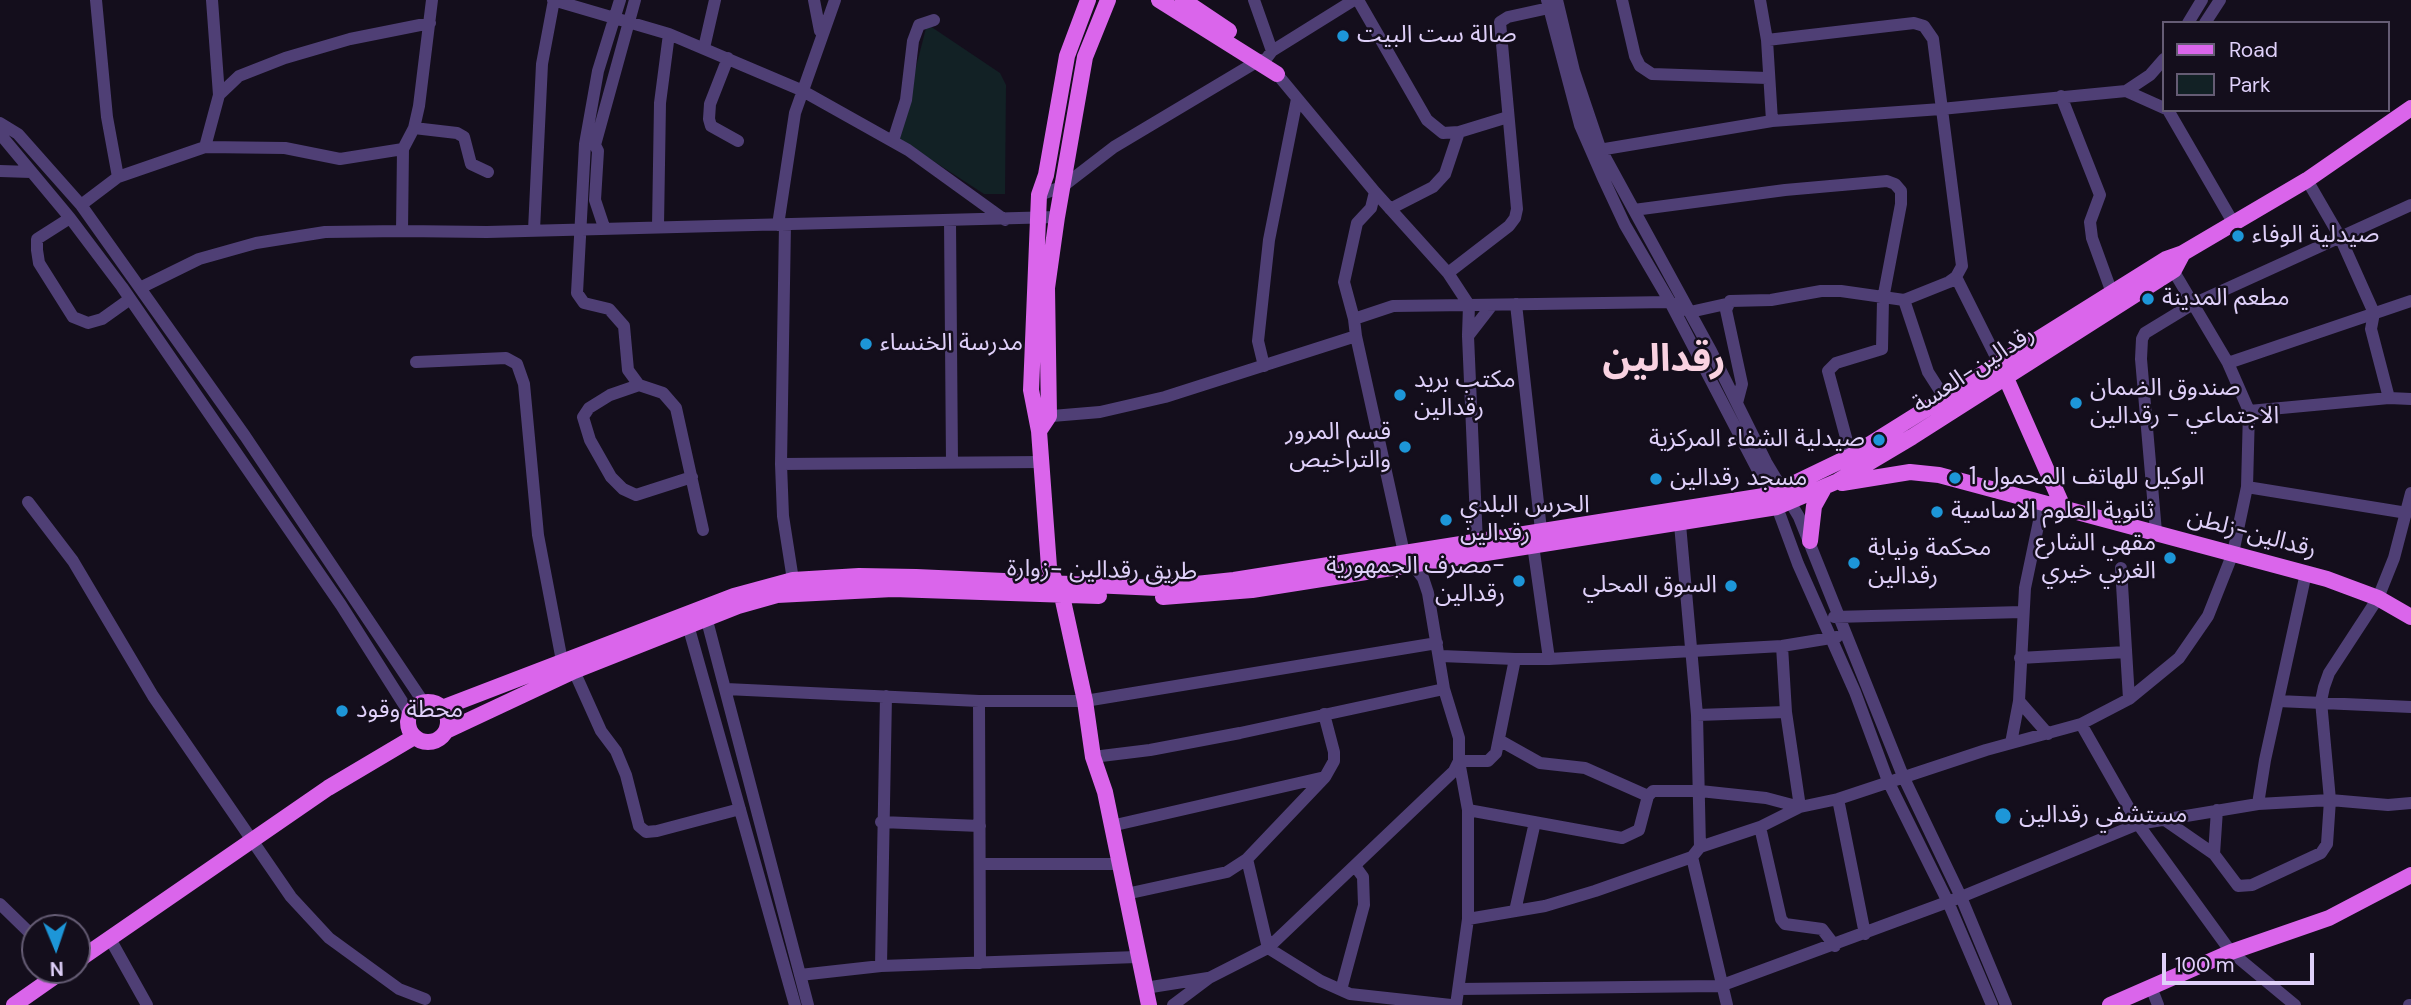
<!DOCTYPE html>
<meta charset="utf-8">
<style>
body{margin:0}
#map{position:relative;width:2411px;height:1005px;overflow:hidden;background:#140e1c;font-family:"DM Sans",sans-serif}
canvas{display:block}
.legend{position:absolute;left:2162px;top:21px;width:228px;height:91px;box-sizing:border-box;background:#140e1c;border:2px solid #655c74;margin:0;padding:9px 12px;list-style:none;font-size:21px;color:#dfd0f9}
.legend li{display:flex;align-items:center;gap:14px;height:35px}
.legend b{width:35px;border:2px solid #655c74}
.north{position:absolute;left:21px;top:914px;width:70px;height:70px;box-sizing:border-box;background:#140e1c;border:2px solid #655c74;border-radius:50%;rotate:178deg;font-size:19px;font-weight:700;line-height:28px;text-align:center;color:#dfd0f9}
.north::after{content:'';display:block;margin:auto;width:24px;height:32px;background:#1d96d8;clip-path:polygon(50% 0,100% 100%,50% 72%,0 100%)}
.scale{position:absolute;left:2162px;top:953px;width:152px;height:32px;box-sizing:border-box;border:4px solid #dfd0f9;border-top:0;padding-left:9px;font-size:21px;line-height:24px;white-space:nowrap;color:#dfd0f9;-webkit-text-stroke:5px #140e1c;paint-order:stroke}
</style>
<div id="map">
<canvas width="2411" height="1005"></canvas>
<ul class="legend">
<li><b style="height:9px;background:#da65eb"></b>Road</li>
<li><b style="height:19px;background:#122125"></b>Park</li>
</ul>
<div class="north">N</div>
<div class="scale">100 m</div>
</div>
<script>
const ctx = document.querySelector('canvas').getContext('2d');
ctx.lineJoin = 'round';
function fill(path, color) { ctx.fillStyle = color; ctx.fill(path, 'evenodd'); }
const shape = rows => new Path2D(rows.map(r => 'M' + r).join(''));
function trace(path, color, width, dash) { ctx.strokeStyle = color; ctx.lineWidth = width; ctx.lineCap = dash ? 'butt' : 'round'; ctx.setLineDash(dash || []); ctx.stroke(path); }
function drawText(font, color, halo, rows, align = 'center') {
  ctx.font = font + ' "DM Sans","Noto Sans Arabic",sans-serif'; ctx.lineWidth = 5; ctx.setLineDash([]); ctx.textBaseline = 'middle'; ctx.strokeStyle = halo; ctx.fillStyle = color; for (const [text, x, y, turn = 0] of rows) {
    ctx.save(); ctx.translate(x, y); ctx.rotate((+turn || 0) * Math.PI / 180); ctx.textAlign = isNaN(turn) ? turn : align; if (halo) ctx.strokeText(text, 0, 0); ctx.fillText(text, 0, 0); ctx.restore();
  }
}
const green = shape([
 [927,24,1000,73,1006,85,1005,194,984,194,898,138]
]);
const minor = shape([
 [96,0,107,117,118,177],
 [212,0,219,95],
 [432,0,419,106,414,128,403,149,402,231,487,232,1057,217],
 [553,0,669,34,801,90,908,150,1005,220],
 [620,0,598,71,585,144,577,293,584,303,609,309,624,326,628,370,639,385,663,393,676,408,703,530],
 [814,0,820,31],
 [1254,0,1272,51],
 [1358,0,1427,120,1443,133,1459,132,1508,117],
 [1547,0,1580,125,1604,180,1625,225,1670,302,1777,507,1798,564,1855,692,1888,781,1948,902,1992,1005],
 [1557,0,1574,71,1600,148,1711,351,1766,462,1799,517,1903,776,1961,897,2006,1005],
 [1622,0,1635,56,1640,66,1652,74,1767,78],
 [1760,0,1767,40,1772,121],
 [2188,23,2202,0],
 [2205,23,2220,0],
 [704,48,715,0],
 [728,58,710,104,709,119,711,126,738,141],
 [1277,74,1375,192,1448,273,1469,305,1670,302,1690,312,1726,304],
 [2126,91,2164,108],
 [2061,96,2100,195,2090,222,2092,238,2112,293],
 [2168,110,2234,224],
 [0,123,18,134,81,205,245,436,424,703],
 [414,128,457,133,464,137,471,164,488,172],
 [0,134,70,218,122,287,341,605,410,714],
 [893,141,906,100,913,41,919,25,934,20],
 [205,147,219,95,239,76,285,58,350,39,430,23],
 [1593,151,1772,121,1941,109,2126,91,2150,75,2164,59],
 [0,171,31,172],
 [2307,180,2340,237,2374,313,2371,329,2389,398],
 [1039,195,1062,187,1114,147,1258,61,1266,59,1272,51,1354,0],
 [81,205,118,177,205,147,285,148,340,159,403,149],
 [1390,209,1433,187,1445,174,1459,132],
 [1634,210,1785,190,1887,181,1895,184,1901,191,1901,204,1883,299,1882,349,1836,363,1828,371,1851,456],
 [70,218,37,239,37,250,39,263,73,317,88,323,102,319,130,299],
 [950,221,952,463],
 [785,224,781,464,1042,462],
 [778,225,795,113,835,0],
 [658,226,660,103,669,34],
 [604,227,595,200,598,151,595,145,635,0],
 [534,230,542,64,554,0],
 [1448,273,1509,226,1515,218,1517,209,1500,22,1508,17,1549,8],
 [1956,277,1999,363],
 [140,288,199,259,256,243,325,232,402,231],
 [1904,300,1928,372,1944,397],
 [1516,304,1541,530],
 [1354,319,1344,282,1357,223,1371,208,1375,192],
 [1356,336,1354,319,1393,306,1469,305,1468,335],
 [416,362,506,358,517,364,524,384,538,535,562,661],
 [2228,363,2411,301],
 [1264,366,1258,341,1269,240,1297,99],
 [639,385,610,395,589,408,583,417,590,440,611,477,623,489,636,495,692,477],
 [1737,403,1742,384,1726,310,1730,301,1771,300,1821,291,1841,291,1904,300,1949,282,1956,277,1962,266,1933,39,1924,26,1914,23,1767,40],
 [2249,411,2389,398,2411,399],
 [1040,417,1100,412,1165,397,1356,336,1404,553,1423,578,1428,593,1444,689,1459,738,1459,761,1454,771,1268,948,1209,978,1173,1005],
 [781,464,783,516,793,580],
 [2247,487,2407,513],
 [28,502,73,561,153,696,291,897,329,938,399,989,425,999],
 [1679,513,1697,715,1700,847],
 [2156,532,2141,359,2142,339,2145,333,2191,305,2411,205],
 [1477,543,1468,336,1492,305],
 [1533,545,1549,659,1782,646,1837,637],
 [2121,568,2129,699],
 [705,613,808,1005],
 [1834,617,2022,612],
 [686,618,795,1005],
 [1441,656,1515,659],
 [2020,658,2126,652],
 [574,671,601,731,616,751,626,775,639,826,646,832,657,831,740,809],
 [726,689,979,701,1085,701,1437,643],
 [979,701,980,963],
 [2019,701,2048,734],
 [2278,701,2411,707],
 [1697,715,1786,712],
 [2081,724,2138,824,2231,952,2295,1005],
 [1499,740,1540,763,1585,768,1648,796],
 [2011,743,2019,701,2025,588,2043,502],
 [1093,757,1150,750,1240,733,1444,689],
 [1838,799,1865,934],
 [2258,804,2265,760,2306,573],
 [1468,810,1622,838,1639,830,1648,796,1653,791,1700,791,1766,798,1800,807,1786,712,1782,646],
 [2162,818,2214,854,2238,886,2252,885,2321,853,2327,844,2330,800,2321,701,2324,687,2329,673,2378,598,2394,558,2411,493],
 [881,822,980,826],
 [1111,826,1325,777],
 [1760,827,1781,919,1785,924,1822,929,1835,946],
 [2214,854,2217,810],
 [1692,857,1727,1005],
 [1247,859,1268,948,1321,981,1350,994,1451,1005],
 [980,864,1119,864],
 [1126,894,1227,872,1247,859,1325,777,1334,761,1334,752,1324,714],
 [0,904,35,938],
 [1515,911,1535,822],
 [1468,919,1545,906,1595,891,1692,857,1700,847,1760,827,1800,807,1838,799,1986,750,2081,724,2129,699,2179,658,2208,616,2233,553,2247,487,2249,411,2228,363,2170,265],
 [109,937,147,1005],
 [881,966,886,696],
 [800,975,881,966,1137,957],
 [2151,987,2158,1005],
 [1145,988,1208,978],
 [1459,989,1720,986,1961,897,2138,824,2258,804,2330,800,2388,805,2411,803],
 [1341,990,1364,905,1363,877,1355,866],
 [1456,1005,1468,919,1468,810,1459,761,1488,761,1496,753,1515,659,1549,659],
 [2409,1005,2411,1005]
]);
const major = shape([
 [1088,0,1067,56,1046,175,1039,195,1031,390,1039,431,1049,567,1062,596,1085,701,1093,757,1105,792,1149,1005],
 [1159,0,1277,74],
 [1183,0,1229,31],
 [2002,369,2063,507],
 [1039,431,1049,416,1047,288,1057,217,1085,57,1108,0],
 [1842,483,1910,472,1939,475,2327,579,2378,598,2411,617],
 [1810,541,1814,506,1824,488],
 [1163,597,1252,590,1777,507,1838,481,1912,437,2174,270,2183,253],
 '408 722a20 20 0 1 1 40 0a20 20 0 1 1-40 0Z',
 [442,708,734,596,793,580,859,576,916,577,1158,588,1234,580,1770,495,1851,456,2166,259,2183,253,2307,180,2411,108],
 [446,731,574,671,738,606,777,595,893,589,1099,596],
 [77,961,328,788,414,737],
 [14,1005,64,970],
 [2110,1005,2231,952,2329,918,2411,875]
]);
const markers = [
 [1343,36,7,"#1d96d8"],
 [2238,236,7,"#1d96d8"],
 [2148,299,7,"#1d96d8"],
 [866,344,7,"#1d96d8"],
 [1400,395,7,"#1d96d8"],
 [2076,403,7,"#1d96d8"],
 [1879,440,7,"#1d96d8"],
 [1405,447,7,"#1d96d8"],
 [1955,478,7,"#1d96d8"],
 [1656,479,7,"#1d96d8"],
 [1937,512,7,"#1d96d8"],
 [1446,520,7,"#1d96d8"],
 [2170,558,7,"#1d96d8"],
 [1854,563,7,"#1d96d8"],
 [1519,581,7,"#1d96d8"],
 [1731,586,7,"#1d96d8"],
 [342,711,7,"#1d96d8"],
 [2003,816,9,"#1d96d8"]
];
const poiNames = [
 ["صالة ست البيت",1357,36],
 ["صيدلية الوفاء",2252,236],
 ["مطعم المدينة",2162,299],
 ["مدرسة الخنساء",880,344],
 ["مكتب بريد",1414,381],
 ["رقدالين",1414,409],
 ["صندوق الضمان",2090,389],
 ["الاجتماعي - رقدالين",2090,417],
 ["قسم المرور",1391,433,"right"],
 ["والتراخيص",1391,461,"right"],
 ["صيدلية الشفاء المركزية",1865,440,"right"],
 ["الوكيل للهاتف المحمول 1",1969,478],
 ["مسجد رقدالين",1670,479],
 ["الحرس البلدي",1460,506],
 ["رقدالين",1460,534],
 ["ثانوية العلوم الاساسية",1951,512],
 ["مقهي الشارع",2156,544,"right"],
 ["الغربي خيري",2156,572,"right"],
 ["محكمة ونيابة",1868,549],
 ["رقدالين",1868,577],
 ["مصرف الجمهورية-",1505,567,"right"],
 ["رقدالين",1505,595,"right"],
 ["السوق المحلي",1717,586,"right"],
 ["محطة وقود",356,711],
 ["مستشفي رقدالين",2019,816]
];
const streetNames = [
 ["رقدالين-العسة",1974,370,-33],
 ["رقدالين-زلطن",2252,534,15],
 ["طريق رقدالين -زوارة",1102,571,1]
];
const townNames = [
 ["رقدالين",1664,361]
];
fill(green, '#122125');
trace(minor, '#4f3f75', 12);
trace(major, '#da65eb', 16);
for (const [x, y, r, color] of markers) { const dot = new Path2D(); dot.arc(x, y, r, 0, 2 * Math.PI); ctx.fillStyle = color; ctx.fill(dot); trace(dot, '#140e1c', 2.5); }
drawText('24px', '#dfd0f9', '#140e1c', poiNames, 'left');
drawText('24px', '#dfd0f9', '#140e1c', streetNames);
drawText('bold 38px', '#f9d2e1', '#140e1c', townNames);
</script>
